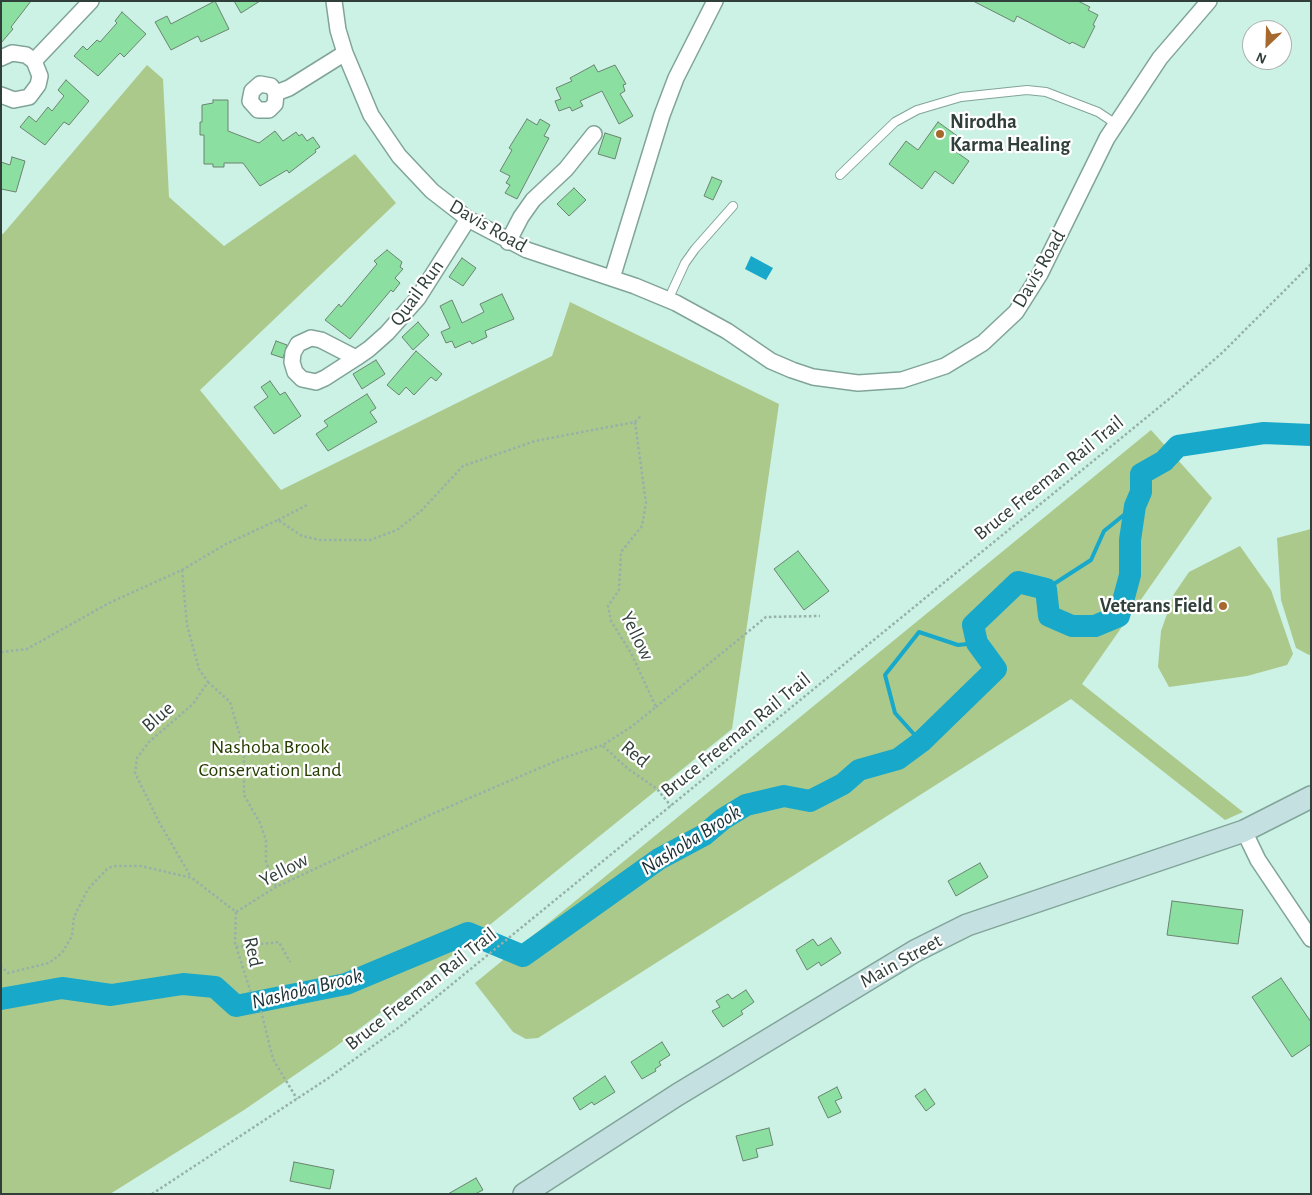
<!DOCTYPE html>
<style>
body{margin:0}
#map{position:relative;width:1312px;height:1195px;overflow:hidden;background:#ccf1e5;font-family:"Alegreya Sans",sans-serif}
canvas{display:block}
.frame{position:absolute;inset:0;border:2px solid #313f3b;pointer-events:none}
.north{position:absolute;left:1242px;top:20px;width:50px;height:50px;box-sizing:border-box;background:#fff;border:1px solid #adb2b1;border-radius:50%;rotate:204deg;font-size:14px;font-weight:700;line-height:20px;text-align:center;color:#313f3b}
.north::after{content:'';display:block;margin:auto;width:18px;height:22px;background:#a6682d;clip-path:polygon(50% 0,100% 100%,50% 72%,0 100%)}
</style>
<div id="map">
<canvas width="1312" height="1195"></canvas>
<div class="frame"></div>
<div class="north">N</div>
</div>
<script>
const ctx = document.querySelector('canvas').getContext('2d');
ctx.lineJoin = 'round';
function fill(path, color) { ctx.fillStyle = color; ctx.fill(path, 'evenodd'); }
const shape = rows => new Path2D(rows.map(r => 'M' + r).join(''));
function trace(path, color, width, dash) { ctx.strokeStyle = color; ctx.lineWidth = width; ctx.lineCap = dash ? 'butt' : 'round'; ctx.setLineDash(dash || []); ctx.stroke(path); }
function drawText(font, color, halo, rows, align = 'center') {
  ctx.font = font + ' "Alegreya Sans",sans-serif'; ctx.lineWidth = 4.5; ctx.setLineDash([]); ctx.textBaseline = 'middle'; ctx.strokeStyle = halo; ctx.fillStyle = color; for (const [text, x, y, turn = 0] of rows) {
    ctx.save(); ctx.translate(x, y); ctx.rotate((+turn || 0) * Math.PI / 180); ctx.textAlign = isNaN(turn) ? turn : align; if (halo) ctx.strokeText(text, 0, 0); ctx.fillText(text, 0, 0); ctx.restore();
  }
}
const green = shape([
 [147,65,163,79,169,197,224,246,355,154,396,203,200,390,281,490,552,356,570,302,779,404,732,729,392,1004,334,1048,244,1110,110,1194,1,1194,1,233,3,234],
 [1151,430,1212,498,1082,684,1243,812,1225,820,1071,699,538,1038,526,1039,513,1032,475,983],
 [1311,529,1311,654,1309,655,1296,648,1281,600,1277,538],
 [1240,546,1271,590,1293,654,1287,665,1247,676,1169,687,1158,667,1161,631,1174,594,1189,572]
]);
const water = shape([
 [751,256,773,268,766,280,745,269]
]);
const stream = shape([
 [1046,589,1091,560,1104,531,1135,506],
 [921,742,895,713,885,675,919,632,958,645,977,643]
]);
const river = shape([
 [1,999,62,988,111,995,183,984,215,987,236,1006,346,984,468,933,523,956,659,859,704,835,723,819,746,805,784,796,810,801,843,784,859,770,898,759,921,742,996,669,977,643,973,625,1018,582,1046,589,1049,616,1072,626,1095,626,1119,616,1130,575,1130,540,1135,506,1141,492,1141,474,1164,461,1178,446,1264,433,1311,435]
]);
const building = shape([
 [1,1,31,1,11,27,13,29,1,43,1,1],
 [215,1,229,29,201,42,198,36,171,50,155,22,167,16,171,24,215,1],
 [234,1,260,1,241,13,234,1],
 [973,1,1078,1,1090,7,1088,10,1098,15,1093,25,1095,26,1084,48,1072,42,1070,44,1017,16,1014,22,973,1],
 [122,12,146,34,124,57,120,53,98,76,74,56,83,46,87,50,97,40,100,42,117,23,115,21,122,12],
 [594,65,598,72,615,65,626,84,623,85,625,91,620,94,633,116,619,124,602,91,580,101,583,106,572,111,570,107,559,111,555,101,561,99,556,88,572,81,570,78,594,65],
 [66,80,89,101,69,125,64,122,45,145,20,127,29,116,36,122,48,107,52,111,64,96,58,90,66,80],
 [213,100,228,100,228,131,259,143,275,131,283,141,296,132,299,136,302,134,307,141,313,137,320,147,315,150,316,152,289,173,287,170,260,186,243,163,224,163,224,167,213,167,213,164,204,164,204,135,200,135,200,122,202,122,202,105,213,103,213,100],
 [527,119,537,125,540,119,550,125,544,136,549,138,517,199,505,193,510,185,506,183,510,176,500,171,512,150,509,148,527,119],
 [938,122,960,138,952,149,969,161,953,184,935,171,922,189,889,164,906,141,918,150,938,122],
 [605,133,621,138,615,159,598,154,605,133],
 [12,157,25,161,16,192,1,189,1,162,10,165,12,157],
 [712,177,722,181,713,200,704,196,712,177],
 [574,188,586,200,569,216,557,204,574,188],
 [387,250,402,262,400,267,403,269,395,278,400,283,393,292,391,290,350,339,325,320,339,304,341,307,377,264,374,261,387,250],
 [462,258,476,268,463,286,449,277,462,258],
 [502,294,514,319,485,331,487,337,472,344,470,341,455,348,452,341,446,343,441,332,450,328,440,306,452,300,462,323,484,312,480,304,502,294],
 [418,322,429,335,413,350,402,337,418,322],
 [276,341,287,345,283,358,271,354,276,341],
 [416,351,442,374,436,381,431,377,414,395,406,387,399,395,387,385,416,351],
 [376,360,385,374,362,389,353,374,376,360],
 [270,381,280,395,285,392,301,416,274,434,254,407,268,397,261,387,270,381],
 [367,394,376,408,370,412,377,422,328,451,316,434,328,426,324,421,367,394],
 [798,551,829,591,804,610,774,569,798,551],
 [980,863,988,877,956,896,948,881,980,863],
 [1172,901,1243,910,1238,944,1167,935,1172,901],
 [831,938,841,953,821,966,819,962,807,970,796,950,813,939,818,946,831,938],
 [1281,978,1311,1022,1311,1044,1292,1057,1252,997,1281,978],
 [746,990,754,1002,741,1011,743,1014,723,1027,712,1011,720,1007,716,1001,728,994,732,999,746,990],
 [662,1042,670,1055,659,1062,661,1065,655,1069,656,1071,642,1079,631,1062,662,1042],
 [605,1076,615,1092,594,1105,592,1102,580,1110,573,1098,605,1076],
 [837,1087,842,1098,835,1101,841,1112,828,1118,818,1097,837,1087],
 [925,1089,935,1104,926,1111,915,1096,925,1089],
 [769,1128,773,1145,756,1149,758,1157,743,1161,736,1136,769,1128],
 [294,1162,334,1170,330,1189,290,1181,294,1162],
 [476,1178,483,1190,475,1194,448,1194,476,1178]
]);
const path = shape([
 [635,422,641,416],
 [278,520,309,504],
 [182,570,187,625,199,669,208,682,193,704,149,742,137,758,135,773,159,822,191,877],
 [1,652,27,649,109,603,182,570,226,544,278,520,302,536,320,540,370,540,397,530,421,511,463,466,535,441,635,422,646,503,642,526,621,552,619,590,608,606,611,621,631,653,656,707,631,727,603,745,563,758,432,814,276,887,236,912,192,878,141,866,115,866,108,868,88,889,74,917,72,936,62,953,49,963,8,973,1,966],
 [208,682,230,702,244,749,244,795,260,823,266,840,266,862,276,887],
 [656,707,766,617,820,616],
 [603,746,627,768,657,789,671,806],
 [236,912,235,943,252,996],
 [236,947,279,942,290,962],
 [261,1011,273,1059,297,1099],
 [152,1194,327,1079,402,1025,1174,395,1223,352,1311,264]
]);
const service = shape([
 [840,175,895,122,917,110,961,97,1027,90,1046,92,1098,112,1116,124],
 [668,300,685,263,695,249,733,206]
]);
const minor = shape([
 [334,1,338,30,345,53,371,115,399,156,432,191,468,219,527,250,635,286,676,303,727,331,771,361,792,370,813,377,858,383,902,380,945,366,983,343,1016,312,1040,274,1107,138,1160,58,1209,1],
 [1,58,12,53,26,55,34,61,40,76,38,85,29,97,14,100,1,95],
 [34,61,91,1],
 [276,93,271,86,260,84,252,91,250,101,258,110,269,110,275,104,276,93,289,88,345,53],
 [508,242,521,217,533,200,566,169,594,134],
 [612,278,662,115,676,78,715,1],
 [356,358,321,340,311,338,298,344,293,353,292,362,295,372,302,379,316,382,325,378,356,358,369,349,387,333,418,298,468,219],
 [1244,831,1258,860,1311,939]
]);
const secondary = shape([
 [524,1194,677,1095,915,951,967,925,1244,831,1311,797]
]);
const markers = [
 [940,134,5,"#a6682d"],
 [1223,606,5,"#a6682d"]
];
const poiNames = [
 ["Nirodha",950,122],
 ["Karma Healing",950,145],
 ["Veterans Field",1213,606,"right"]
];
const streetNames = [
 ["Davis Road",488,226,30],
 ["Davis Road",1039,269,-60],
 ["Quail Run",417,293,-54],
 ["Bruce Freeman Rail Trail",1049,478,-39],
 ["Yellow",637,636,64],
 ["Blue",158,717,-41],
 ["Bruce Freeman Rail Trail",736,735,-39],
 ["Red",635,754,40],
 ["Yellow",284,870,-27],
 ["Red",253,952,78],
 ["Main Street",901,961,-29],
 ["Bruce Freeman Rail Trail",421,989,-38]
];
const parkNames = [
 ["Nashoba Brook",270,747],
 ["Conservation Land",270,770]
];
const waterNames = [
 ["Nashoba Brook",691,840,-32],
 ["Nashoba Brook",307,989,-14]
];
fill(green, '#acc98c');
fill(water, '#18a8ca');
trace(stream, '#18a8ca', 4);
trace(river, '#18a8ca', 22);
fill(building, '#8bdfa1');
trace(building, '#6b8471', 1);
trace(service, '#81a499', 10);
trace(minor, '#81a499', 18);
trace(secondary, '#81a499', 24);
trace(path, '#95b1a8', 2.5, [2.5, 2.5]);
trace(service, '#fff', 8);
trace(minor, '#fff', 15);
trace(secondary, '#c4e0e1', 21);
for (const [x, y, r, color] of markers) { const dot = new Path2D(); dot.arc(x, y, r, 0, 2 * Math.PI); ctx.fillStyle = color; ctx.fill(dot); trace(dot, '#fff', 2); }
drawText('bold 20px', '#313f3b', '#fff', poiNames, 'left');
drawText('20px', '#313f3b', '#fff', streetNames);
drawText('20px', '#263d00', '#fff', parkNames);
drawText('italic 21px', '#192f35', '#fff', waterNames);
</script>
